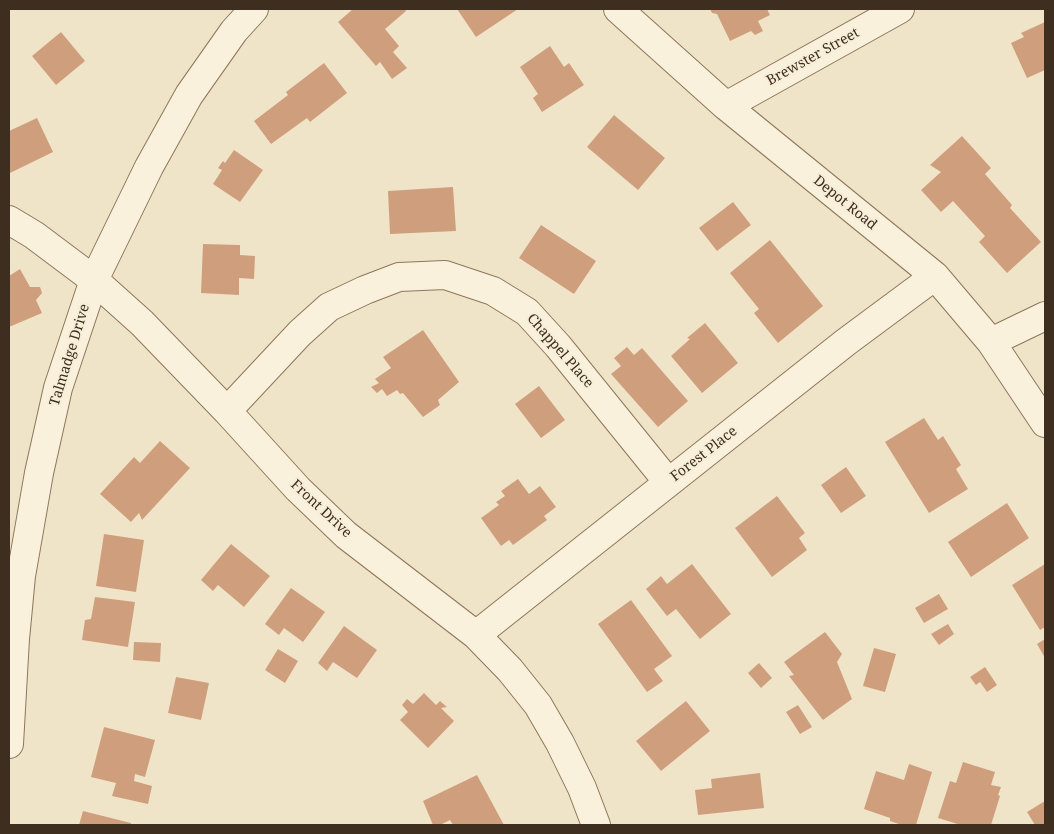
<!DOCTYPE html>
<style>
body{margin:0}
#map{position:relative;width:1054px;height:834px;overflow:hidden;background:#f0e4c8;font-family:"Noto Serif",serif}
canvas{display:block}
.frame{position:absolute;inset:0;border:10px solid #3d2e20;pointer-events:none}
</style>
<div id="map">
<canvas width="1054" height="834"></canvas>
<div class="frame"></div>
</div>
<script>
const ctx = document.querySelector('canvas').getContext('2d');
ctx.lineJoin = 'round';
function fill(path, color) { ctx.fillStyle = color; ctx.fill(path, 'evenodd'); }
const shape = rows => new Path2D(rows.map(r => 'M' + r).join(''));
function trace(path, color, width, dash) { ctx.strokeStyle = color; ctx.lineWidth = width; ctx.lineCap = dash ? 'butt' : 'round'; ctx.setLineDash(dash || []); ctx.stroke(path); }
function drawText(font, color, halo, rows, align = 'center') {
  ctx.font = font + ' "Noto Serif",serif'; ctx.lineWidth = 4.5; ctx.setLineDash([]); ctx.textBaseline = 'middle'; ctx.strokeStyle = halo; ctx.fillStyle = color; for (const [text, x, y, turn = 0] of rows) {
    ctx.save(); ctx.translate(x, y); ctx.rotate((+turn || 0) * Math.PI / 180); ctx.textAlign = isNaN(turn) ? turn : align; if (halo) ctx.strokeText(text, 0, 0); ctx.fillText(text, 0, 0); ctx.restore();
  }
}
const building = shape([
 [353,9,405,9,406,11,385,29,399,46,393,52,407,68,392,79,380,62,376,66,338,22],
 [457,9,518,9,476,37],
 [710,9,767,9,770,15,758,21,763,31,755,35,751,31,730,41,717,14,712,13],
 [1045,22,1045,70,1027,78,1011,43,1024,37,1021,33],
 [61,32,85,61,56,85,32,56],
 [550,46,564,67,569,63,584,85,542,112,533,98,538,94,520,67],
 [324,63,347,93,310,122,307,118,271,144,254,121,288,95,286,92],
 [614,115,665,158,638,190,587,147],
 [37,118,53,152,10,173,9,170,9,131],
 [962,136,991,168,985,174,1012,205,1010,208,1041,242,1007,273,979,242,985,236,953,201,941,212,921,190,941,172,930,165],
 [234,150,263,170,240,202,213,184,222,170,218,168,223,161,225,163],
 [453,187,456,231,390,234,388,191],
 [733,202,751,225,717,251,699,228],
 [541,225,596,261,574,294,519,258],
 [770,240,823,306,778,343,754,313,759,309,730,273],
 [203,244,240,245,240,255,255,256,254,279,239,278,239,295,201,293],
 [20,269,30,287,40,287,42,293,36,300,42,313,9,327,9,276],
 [705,323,738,363,702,393,671,356,690,339,687,338],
 [423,330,459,382,438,400,440,405,423,417,403,393,400,394,397,390,387,396,382,389,377,393,371,387,379,383,375,379,391,368,383,357],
 [627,347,634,355,642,348,688,401,658,427,611,374,621,366,614,358],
 [539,386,565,420,541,438,515,404],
 [924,418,938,440,943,436,961,465,956,469,968,489,929,513,885,442],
 [160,441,190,468,142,520,139,513,131,522,100,494,134,457,140,463],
 [846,467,866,496,841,513,821,485],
 [518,479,529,494,540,486,556,507,544,516,547,520,513,545,509,540,501,546,481,518,499,505,496,502,505,496,501,491],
 [777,496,805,533,799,538,807,550,772,577,735,528],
 [1007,503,1029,538,971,577,948,542],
 [104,534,144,540,136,592,96,586],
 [231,544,270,576,244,607,218,585,213,591,201,580],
 [692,564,731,614,700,639,676,609,667,616,646,589,661,576,667,584],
 [1045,564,1045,627,1040,630,1012,585],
 [291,588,325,612,303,642,284,628,279,635,265,624],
 [939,594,948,609,924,623,915,608],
 [95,597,135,602,128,647,82,640,85,620,91,619],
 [631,600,672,656,654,669,663,681,647,692,598,624],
 [948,624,954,634,939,645,931,634],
 [344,626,377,650,357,678,333,662,327,671,318,663],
 [825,632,842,654,837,662,852,699,823,720,789,676,794,675,784,662],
 [1045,639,1045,658,1037,644],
 [134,642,161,643,160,662,133,660],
 [874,648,896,654,885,692,863,686],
 [278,649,298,661,285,683,265,670],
 [759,663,772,678,761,688,748,673],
 [985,667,997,685,987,692,980,682,976,685,970,677],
 [176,677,209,683,201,720,168,713],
 [424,693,436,705,440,701,447,707,441,708,454,721,428,748,400,720,408,712,402,705,407,699,413,704],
 [686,701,710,731,661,771,636,741],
 [798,705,812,727,800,734,786,712],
 [104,727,155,740,145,777,135,774,134,781,152,786,148,804,112,796,116,783,91,777],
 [963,762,995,772,991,785,1001,787,998,795,1000,796,991,825,961,825,938,818,950,781,956,783],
 [909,764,932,772,916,825,902,825,890,821,890,818,864,809,876,771,904,780],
 [760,773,764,808,698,815,695,790,712,788,711,779],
 [477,775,504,825,453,825,450,820,440,825,433,825,423,801],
 [1045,801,1045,825,1035,825,1027,812],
 [83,811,131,823,131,825,79,825]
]);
const minor = shape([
 [618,9,726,106,935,276,991,342,1045,423],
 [726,106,900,9],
 [9,220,34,235,94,280,142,323,227,411,298,489,346,535,476,635,510,670,538,705,560,743,582,788,596,825],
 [991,342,1045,316],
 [227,411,300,333,329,307,365,290,399,277,445,275,493,291,527,312,558,346,668,482],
 [476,635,846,342,935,276],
 [9,744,15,639,21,576,39,473,58,388,94,280,149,167,189,95,234,31,254,9]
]);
const streetNames = [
 ["Brewster Street",813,57,-29],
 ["Depot Road",845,203,39],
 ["Chappel Place",560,351,49],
 ["Talmadge Drive",70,355,-73],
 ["Forest Place",704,454,-38],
 ["Front Drive",321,509,43]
];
fill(building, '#cf9f7d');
trace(minor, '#8d765c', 30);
trace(minor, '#faf1dc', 28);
drawText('14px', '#3d2e20', '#f7eed8', streetNames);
</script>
